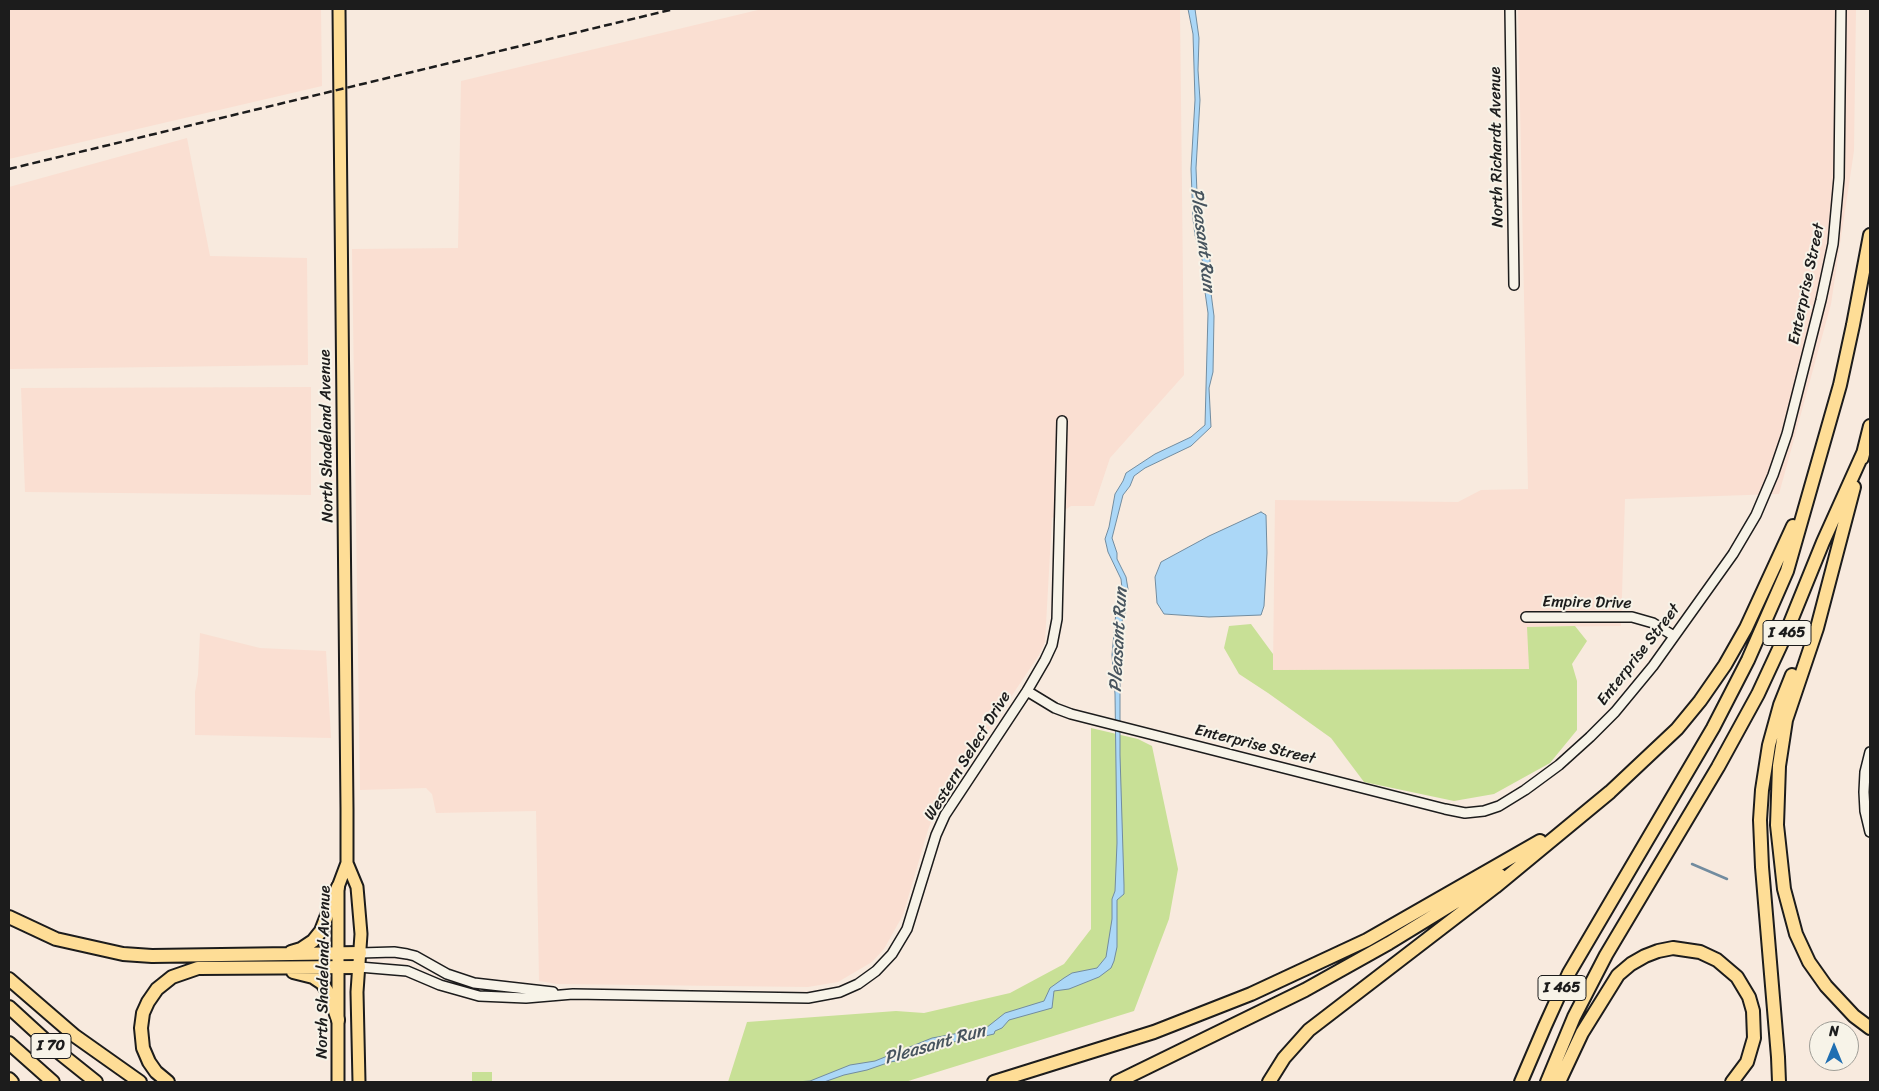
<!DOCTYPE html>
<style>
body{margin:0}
#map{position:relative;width:1879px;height:1091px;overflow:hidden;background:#f8eade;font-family:Sriracha,sans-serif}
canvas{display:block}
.frame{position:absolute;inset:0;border:10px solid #1c1c1c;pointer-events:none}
.north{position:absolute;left:1809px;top:1021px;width:50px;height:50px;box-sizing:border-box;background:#f7f3e8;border:1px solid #9f9d96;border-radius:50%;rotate:0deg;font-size:14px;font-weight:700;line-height:20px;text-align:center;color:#1c1c1c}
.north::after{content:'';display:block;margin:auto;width:18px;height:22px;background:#1f6fb2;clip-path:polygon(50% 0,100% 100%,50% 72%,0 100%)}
</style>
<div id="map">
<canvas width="1879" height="1091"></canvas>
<div class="frame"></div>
<div class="north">N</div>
</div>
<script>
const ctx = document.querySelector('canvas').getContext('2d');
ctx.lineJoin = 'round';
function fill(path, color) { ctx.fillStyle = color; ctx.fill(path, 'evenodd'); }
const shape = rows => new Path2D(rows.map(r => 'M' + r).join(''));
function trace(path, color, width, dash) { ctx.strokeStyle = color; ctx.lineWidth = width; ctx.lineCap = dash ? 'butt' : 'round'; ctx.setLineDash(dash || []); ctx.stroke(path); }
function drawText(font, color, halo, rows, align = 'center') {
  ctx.font = font + ' Sriracha,sans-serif'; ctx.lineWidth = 4; ctx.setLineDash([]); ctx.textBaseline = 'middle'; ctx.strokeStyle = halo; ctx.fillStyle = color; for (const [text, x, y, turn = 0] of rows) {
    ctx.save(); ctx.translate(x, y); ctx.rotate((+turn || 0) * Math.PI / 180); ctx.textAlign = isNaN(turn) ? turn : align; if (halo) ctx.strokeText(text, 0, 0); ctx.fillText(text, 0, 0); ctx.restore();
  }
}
const built = shape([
 [9,9,321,9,322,86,9,159],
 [762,9,1180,9,1184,375,1110,458,1094,506,1071,506,1052,518,1045,642,1039,655,936,809,928,830,903,915,884,949,872,962,838,982,808,987,557,984,539,981,536,811,436,813,432,794,426,788,360,790,352,249,458,248,461,81],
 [1518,9,1856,9,1854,151,1831,304,1779,494,1625,499,1621,626,1528,627,1529,669,1273,670,1275,500,1458,502,1481,490,1528,489],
 [187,138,210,256,307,258,308,365,9,369,9,187],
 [311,387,311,495,25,492,21,388],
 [200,633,260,648,326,651,331,738,195,735,195,692,198,675]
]);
const green = shape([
 [1251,624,1273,654,1273,670,1529,669,1527,627,1575,626,1587,641,1572,664,1577,681,1577,730,1550,763,1494,794,1454,801,1364,782,1331,738,1268,693,1239,674,1224,648,1229,626],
 [1091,728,1138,739,1152,746,1178,869,1169,919,1134,1011,905,1082,728,1082,747,1022,896,1011,924,1013,1010,993,1064,964,1091,929],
 [472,1072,492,1072,492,1081,472,1081]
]);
const water = shape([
 [1188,9,1195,9,1199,38,1198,70,1200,100,1196,168,1197,193,1200,235,1210,260,1211,293,1214,316,1213,372,1209,388,1211,427,1191,446,1145,468,1134,476,1130,486,1123,495,1112,538,1117,553,1117,559,1126,577,1128,589,1125,600,1126,610,1122,621,1119,661,1120,670,1120,755,1124,885,1124,894,1117,900,1117,947,1114,961,1111,968,1099,977,1069,989,1054,991,1052,1008,1009,1020,1002,1028,995,1031,994,1034,968,1040,952,1042,938,1046,927,1053,909,1057,903,1060,890,1062,867,1070,844,1075,824,1082,796,1082,810,1081,850,1065,875,1061,932,1038,965,1032,975,1032,986,1028,1005,1013,1044,1001,1050,988,1064,978,1072,973,1097,968,1106,957,1112,919,1112,899,1115,891,1117,843,1115,694,1112,655,1117,601,1122,588,1121,579,1108,552,1105,539,1109,527,1115,494,1123,481,1126,473,1155,454,1191,437,1205,425,1208,313,1205,292,1202,259,1195,235,1193,219,1191,169,1195,100,1193,34,1188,9],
 [1261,512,1266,515,1267,553,1264,606,1261,615,1209,617,1164,614,1157,603,1155,577,1161,562,1209,536,1261,512]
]);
const stream = shape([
 [1692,864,1727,879]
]);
const minor = shape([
 [1510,9,1514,285],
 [1526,617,1632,617,1653,623,1674,636],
 [1027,691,1055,708,1071,714,1445,809,1465,813,1484,811,1499,806,1525,790,1559,765,1590,737,1615,712,1653,666,1733,554,1756,515,1773,475,1787,434,1821,300,1833,244,1839,178,1841,9],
 [1870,752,1865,772,1864,792,1865,811,1870,832],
 [360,953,394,952,407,954,415,956,447,974,474,983,553,992],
 [359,967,407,971,440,985,479,996,526,998,573,994,808,998,840,992,858,984,876,971,892,954,907,929,936,835,945,815,1027,691,1045,660,1052,645,1057,619,1062,421]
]);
const major = shape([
 [347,863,357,887,361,934,357,992,359,1082],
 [338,1082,338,887,347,863,347,809,339,9]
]);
const highway = shape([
 [1862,458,1870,426],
 [1854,487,1817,628,1786,720,1779,766,1777,825,1784,889,1796,934,1809,962,1826,986,1854,1016,1870,1028],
 [9,917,56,939,123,954,152,956,360,953],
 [291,952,301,949,313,941,321,931,338,887],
 [293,972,313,977,322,983,329,994,338,1020],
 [9,979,75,1036,140,1082],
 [9,1007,56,1050,96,1082],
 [9,1043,53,1082],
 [9,1079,12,1082],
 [168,1082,156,1072,149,1062,143,1048,141,1028,143,1013,148,1002,157,989,172,977,198,968,359,967],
 [994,1082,1154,1032,1251,994,1367,940,1540,841],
 [1117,1082,1305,990,1389,943,1500,875],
 [1269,1082,1284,1058,1309,1030,1495,887,1610,792,1677,729,1700,701,1725,665,1746,628,1793,526],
 [1521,1082,1545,1026,1569,973,1713,728,1748,660,1787,571,1840,385,1853,325,1870,235],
 [1547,1082,1574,1017,1606,955,1718,767,1758,694,1784,638,1823,542,1864,451],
 [1559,1082,1582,1033,1618,975,1631,964,1645,956,1658,951,1673,948,1700,952,1717,960,1737,977,1749,997,1753,1011,1754,1038,1747,1062,1732,1082],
 [1779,1082,1778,1057,1762,867,1760,820,1762,790,1769,745,1780,705,1792,675]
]);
const rail = shape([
 [9,169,674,9]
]);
const shields = [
 [1787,633,48],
 [1562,988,48],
 [51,1046,40]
];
const shieldNames = [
 ["I 465",1787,633],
 ["I 465",1562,988],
 ["I 70",51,1046]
];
const streetNames = [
 ["North Richardt Avenue",1497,147,-91],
 ["Enterprise Street",1807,284,-78],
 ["North Shadeland Avenue",327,436,-91],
 ["Empire Drive",1587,603,1],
 ["Enterprise Street",1639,655,-52],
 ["Enterprise Street",1255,745,14],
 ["Western Select Drive",968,756,-58],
 ["North Shadeland Avenue",324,972,-89]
];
const waterNames = [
 ["Pleasant Run",1202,240,83],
 ["Pleasant Run",1119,640,-87],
 ["Pleasant Run",935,1045,-16]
];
fill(built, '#fadfd2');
fill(green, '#c8e096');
fill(water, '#abd7f7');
trace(water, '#728c9f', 1);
trace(stream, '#728c9f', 2.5);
trace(minor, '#1c1c1c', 12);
trace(major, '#1c1c1c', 15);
trace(highway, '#1c1c1c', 16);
trace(minor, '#f7f3e8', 9);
trace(major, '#fedd96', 11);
trace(highway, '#fedd96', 12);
trace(rail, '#1c1c1c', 2.5, [8, 4]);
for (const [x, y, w] of shields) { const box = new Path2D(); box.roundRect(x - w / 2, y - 12.5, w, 25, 4); ctx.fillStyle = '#f7f3e8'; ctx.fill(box); trace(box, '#1c1c1c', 1); }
drawText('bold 15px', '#1c1c1c', null, shieldNames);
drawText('16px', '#1c1c1c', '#f7f3e8', streetNames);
drawText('italic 18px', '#47545e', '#f7f3e8', waterNames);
</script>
